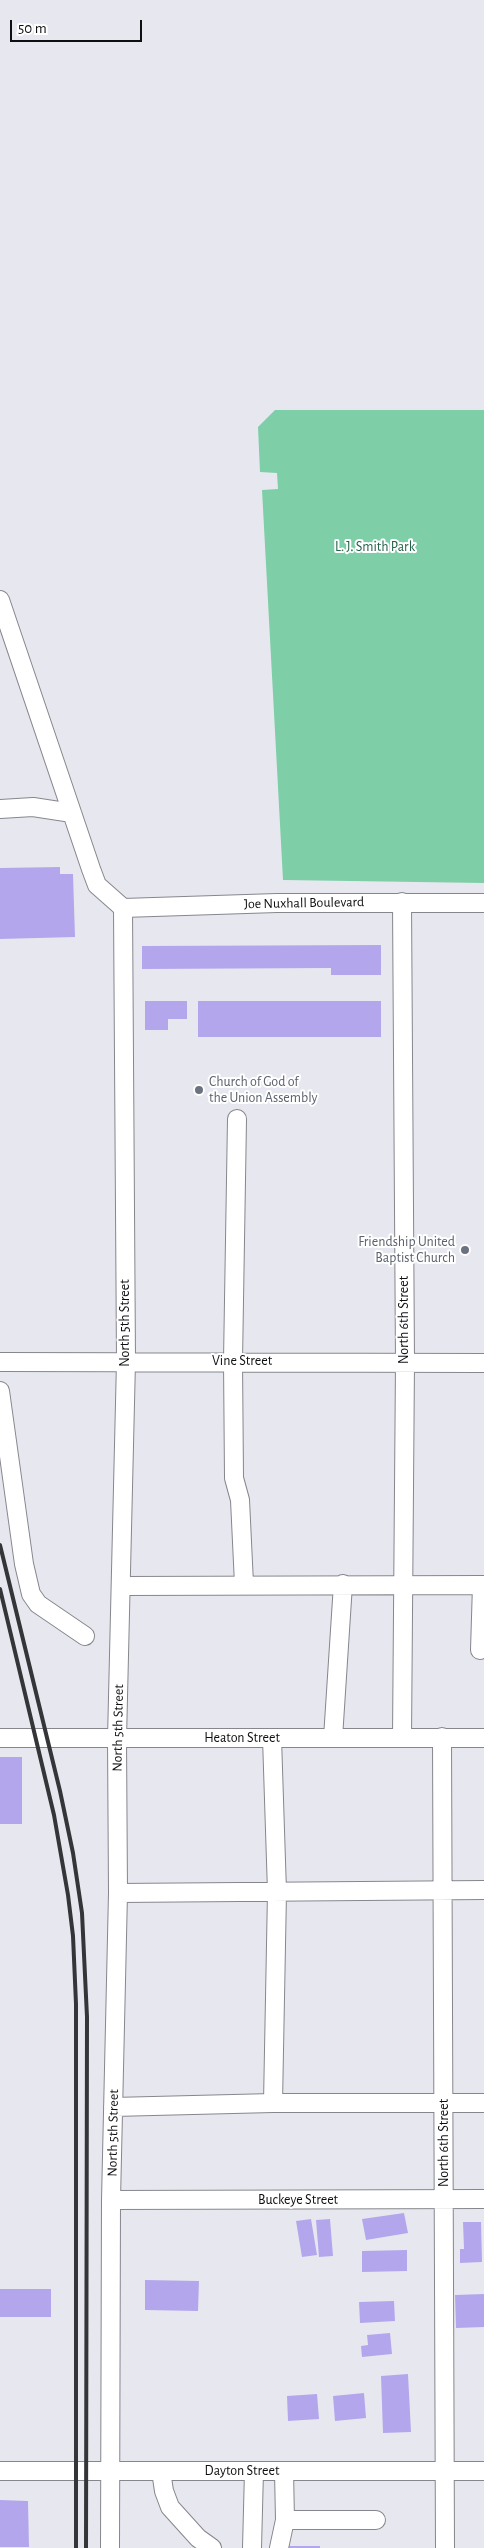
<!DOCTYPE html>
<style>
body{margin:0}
#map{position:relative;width:484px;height:2548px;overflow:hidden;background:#e7e8ef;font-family:"Alegreya Sans",sans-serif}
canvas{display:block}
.scale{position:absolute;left:10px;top:20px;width:132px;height:22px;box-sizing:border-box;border:2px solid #0e0f11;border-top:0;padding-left:6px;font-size:15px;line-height:18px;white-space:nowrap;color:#0e0f11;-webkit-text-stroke:4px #fff;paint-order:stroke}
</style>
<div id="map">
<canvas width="484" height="2548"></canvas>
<div class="scale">50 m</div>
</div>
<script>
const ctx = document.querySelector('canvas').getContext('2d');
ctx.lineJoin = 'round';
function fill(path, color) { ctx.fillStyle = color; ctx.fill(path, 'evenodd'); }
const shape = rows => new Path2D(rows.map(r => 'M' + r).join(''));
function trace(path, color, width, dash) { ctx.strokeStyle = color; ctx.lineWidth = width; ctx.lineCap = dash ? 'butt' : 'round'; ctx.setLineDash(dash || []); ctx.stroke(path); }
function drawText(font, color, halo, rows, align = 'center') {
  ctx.font = font + ' "Alegreya Sans",sans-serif'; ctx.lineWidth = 4; ctx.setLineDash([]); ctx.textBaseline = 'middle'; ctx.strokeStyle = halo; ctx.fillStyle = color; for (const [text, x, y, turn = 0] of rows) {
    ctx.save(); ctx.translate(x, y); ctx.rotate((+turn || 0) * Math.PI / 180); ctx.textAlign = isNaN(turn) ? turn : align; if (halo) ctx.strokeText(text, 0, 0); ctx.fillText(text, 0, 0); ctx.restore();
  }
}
const green = shape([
 [275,410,484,410,484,883,283,880,262,490,278,489,277,473,260,472,258,427]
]);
const building = shape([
 [60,867,60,874,73,874,75,937,0,939,0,868],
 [381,945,381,975,331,975,331,968,142,969,142,946],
 [145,1001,187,1001,187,1019,168,1019,168,1030,145,1030],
 [198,1001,381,1001,381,1037,198,1037],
 [0,1757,22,1757,22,1824,0,1824],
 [404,2213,408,2233,366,2240,362,2219],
 [311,2219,317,2255,302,2257,296,2221],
 [330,2219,333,2256,319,2257,316,2220],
 [463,2222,481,2222,482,2262,460,2263,460,2249,464,2249],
 [407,2250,407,2271,362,2272,362,2251],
 [145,2280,199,2281,198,2311,145,2310],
 [0,2289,51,2289,51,2317,0,2317],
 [484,2294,484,2327,456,2328,455,2295],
 [394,2301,395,2321,360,2323,359,2302],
 [390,2333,392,2354,362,2357,361,2346,368,2345,367,2335],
 [408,2374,411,2432,383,2433,381,2376],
 [364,2393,366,2418,335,2421,333,2396],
 [317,2394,319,2419,288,2421,287,2396],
 [0,2500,28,2501,29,2547,0,2547],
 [287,2546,320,2546,320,2548,287,2548]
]);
const minor = shape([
 [0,600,91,869,97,885,123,908],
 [0,809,33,807,72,813],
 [402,902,405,1362,402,1738],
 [123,908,277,903,484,903],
 [237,1119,233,1361,234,1478,240,1500,244,1584],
 [0,1362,484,1363],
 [0,1391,24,1564,31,1594,38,1604,85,1636],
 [121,1586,484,1585],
 [480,1650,482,1585],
 [442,1737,445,2548],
 [0,1738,484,1738],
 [272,1738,277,1892,273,2103],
 [333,1738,343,1584],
 [118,1893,484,1890],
 [113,2107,273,2103,484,2103],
 [111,2200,484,2199],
 [0,2471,484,2471],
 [161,2471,164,2491,170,2507,198,2538,212,2548],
 [284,2471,285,2520,376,2520],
 [110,2548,111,2200,118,1893,117,1739,126,1361,123,908],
 [252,2548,254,2471],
 [279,2548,285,2520]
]);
const rail = shape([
 [0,1545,60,1791,73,1853,82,1913,87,2017,86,2548],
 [0,1589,54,1815,68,1895,73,1936,76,2004,76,2548]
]);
const markers = [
 [199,1090,5,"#6b7280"],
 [465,1250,5,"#6b7280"]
];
const parkNames = [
 ["L. J. Smith Park",375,547]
];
const streetNames = [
 ["Joe Nuxhall Boulevard",304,903,-1],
 ["North 6th Street",404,1320,-90],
 ["North 5th Street",125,1323,-90],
 ["Vine Street",242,1361],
 ["North 5th Street",118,1728,-89],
 ["Heaton Street",242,1738],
 ["North 5th Street",113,2133,-89],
 ["North 6th Street",444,2143,-90],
 ["Buckeye Street",298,2200],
 ["Dayton Street",242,2471]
];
const worshipNames = [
 ["Church of God of",209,1082],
 ["the Union Assembly",209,1098],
 ["Friendship United",455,1242,"right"],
 ["Baptist Church",455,1258,"right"]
];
fill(green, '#7ecea8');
fill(building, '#b4a6ed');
trace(minor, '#86878d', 20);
trace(minor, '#fff', 18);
trace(rail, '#343538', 4);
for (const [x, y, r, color] of markers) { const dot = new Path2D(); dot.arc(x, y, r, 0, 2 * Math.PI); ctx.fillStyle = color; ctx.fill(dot); trace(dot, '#fff', 2); }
drawText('14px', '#216146', '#fff', parkNames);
drawText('14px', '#0e0f11', '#fff', streetNames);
drawText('14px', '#5b616d', '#fff', worshipNames, 'left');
</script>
